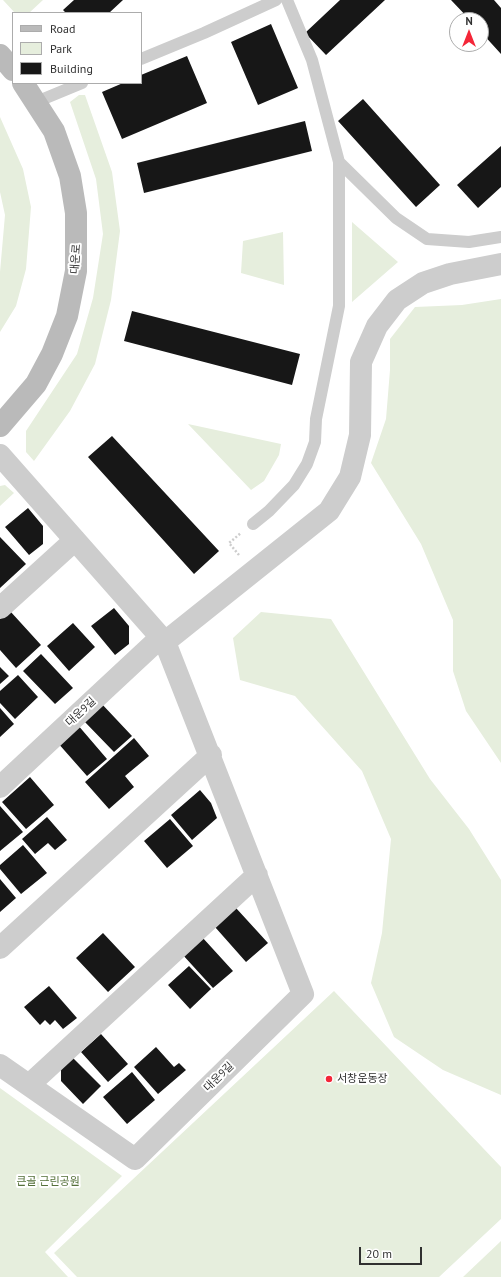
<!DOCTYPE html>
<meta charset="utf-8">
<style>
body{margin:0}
#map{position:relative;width:501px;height:1277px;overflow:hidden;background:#fff;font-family:"PT Sans",sans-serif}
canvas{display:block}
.legend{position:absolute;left:12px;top:12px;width:130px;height:72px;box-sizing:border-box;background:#fff;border:1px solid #acacac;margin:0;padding:5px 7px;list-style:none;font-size:12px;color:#303030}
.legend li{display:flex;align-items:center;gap:8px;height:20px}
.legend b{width:20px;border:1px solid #acacac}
.north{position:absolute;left:449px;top:12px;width:40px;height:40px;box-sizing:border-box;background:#fff;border:1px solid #acacac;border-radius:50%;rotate:0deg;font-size:11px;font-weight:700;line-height:16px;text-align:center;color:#303030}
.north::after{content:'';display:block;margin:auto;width:14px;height:18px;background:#f42638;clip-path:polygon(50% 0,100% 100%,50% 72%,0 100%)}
.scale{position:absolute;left:359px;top:1247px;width:63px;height:18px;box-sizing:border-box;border:2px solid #303030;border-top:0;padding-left:5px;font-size:12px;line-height:14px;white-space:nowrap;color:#303030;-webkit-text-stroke:3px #fff;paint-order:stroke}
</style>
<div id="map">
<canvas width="501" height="1277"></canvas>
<ul class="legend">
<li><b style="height:5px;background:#bababa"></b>Road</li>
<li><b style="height:11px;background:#e6eedd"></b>Park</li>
<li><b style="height:11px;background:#171717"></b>Building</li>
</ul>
<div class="north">N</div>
<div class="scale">20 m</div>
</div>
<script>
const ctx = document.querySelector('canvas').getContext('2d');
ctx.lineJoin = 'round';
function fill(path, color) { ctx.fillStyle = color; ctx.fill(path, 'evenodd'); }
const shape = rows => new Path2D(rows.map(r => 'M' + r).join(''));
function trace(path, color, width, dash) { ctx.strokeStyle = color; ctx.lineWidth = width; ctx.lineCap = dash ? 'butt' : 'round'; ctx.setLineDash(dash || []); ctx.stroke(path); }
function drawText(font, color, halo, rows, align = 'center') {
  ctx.font = font + ' "PT Sans","Noto Sans KR",sans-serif'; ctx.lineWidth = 4; ctx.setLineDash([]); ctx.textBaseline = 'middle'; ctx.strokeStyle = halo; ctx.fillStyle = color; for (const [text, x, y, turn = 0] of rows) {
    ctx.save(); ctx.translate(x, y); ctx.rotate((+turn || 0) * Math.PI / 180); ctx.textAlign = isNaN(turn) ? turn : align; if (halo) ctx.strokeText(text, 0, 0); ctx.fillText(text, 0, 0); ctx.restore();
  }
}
const green = shape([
 [3,0,43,0,29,13,15,13],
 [79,95,85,95,112,172,120,231,111,300,95,364,70,411,34,461,26,452,26,431,77,354,93,298,103,234,96,179,70,102],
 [0,117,23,169,31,207,26,269,16,306,0,332,0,272,5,215,0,192],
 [352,222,398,262,352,302],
 [283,232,284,285,241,273,243,241],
 [501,299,501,763,466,711,453,671,453,620,421,544,371,463,386,419,390,370,390,339,415,307,462,305],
 [188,424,281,444,279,455,264,481,251,490],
 [5,485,14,493,0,506,0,486],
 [261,612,331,619,430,779,469,829,501,880,501,1095,443,1070,394,1037,371,983,382,933,391,839,362,771,295,696,240,680,233,638],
 [334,991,501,1167,501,1219,439,1277,77,1277,54,1253],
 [0,1088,122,1176,45,1252,68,1277,0,1277],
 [501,1241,501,1277,463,1277]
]);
const building = shape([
 [74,0,123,0,109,13,66,13,63,10],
 [340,0,385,0,326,55,305,33],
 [451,0,494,0,501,8,501,54,481,32,481,20,470,20],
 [271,24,298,88,258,105,231,42],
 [187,56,207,103,122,139,102,92,123,83,141,83,141,75],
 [363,99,440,185,416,207,338,121],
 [305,121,312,151,144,193,137,163],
 [501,146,501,187,478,208,457,185],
 [132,311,300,354,292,385,124,341],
 [112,436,219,551,194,574,88,457],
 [28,508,43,526,43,544,29,555,5,527],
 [0,537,26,564,0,588],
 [114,608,129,626,129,644,115,655,91,626],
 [10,611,41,645,16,668,0,650,0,619],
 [73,623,95,647,69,671,47,646],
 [41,654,73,688,55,704,23,671],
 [0,667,9,676,0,684],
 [18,675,38,697,15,719,0,703,0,691],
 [100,702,132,736,114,752,82,719],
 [0,708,14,724,0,737],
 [77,724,107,759,87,776,57,742],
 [134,738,149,756,125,776,134,787,109,809,85,782],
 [30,777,54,805,26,829,2,802],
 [200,790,211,803,217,818,192,840,171,815],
 [0,806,23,832,0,851],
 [47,817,67,840,55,850,48,843,35,854,22,839],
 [170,819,193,846,167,868,144,841],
 [23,845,47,873,21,894,0,869,0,865],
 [0,879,16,898,0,912],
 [236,908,268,943,246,962,215,927],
 [103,933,135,967,108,992,76,958],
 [202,937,233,971,213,988,182,954],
 [189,966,211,989,190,1009,168,985],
 [49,986,77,1018,63,1029,55,1020,50,1025,45,1020,40,1025,24,1007],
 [101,1034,128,1064,108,1082,81,1052],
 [156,1047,174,1067,179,1063,186,1070,158,1094,134,1067],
 [73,1058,101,1086,83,1104,61,1081,61,1069],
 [132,1072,155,1100,127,1124,103,1097]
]);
const path = shape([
 [239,555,229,543,241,533]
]);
const lane = shape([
 [141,59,204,33,276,0],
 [36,102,82,83],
 [339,162,396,218,427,239,469,242,501,237],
 [253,524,269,511,294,485,307,464,315,442,316,419,339,306,339,162,312,60,287,0]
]);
const street = shape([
 [0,455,165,642,303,994,135,1159,0,1065],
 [0,608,75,540],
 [165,642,329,511,350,477,360,435,361,362,377,326,397,300,423,283,450,274,501,264],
 [0,787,161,637],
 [0,948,211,755],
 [29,1085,257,875]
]);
const secondary = shape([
 [0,55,13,70],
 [0,426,36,384,52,354,67,316,76,271,76,213,70,176,54,131,23,83]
]);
const markers = [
 [329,1079,4,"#f42638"]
];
const streetNames = [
 ["대운로",76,259,-86],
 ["대운9길",81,712,-43],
 ["대운9길",219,1077,-44]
];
const poiNames = [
 ["서창운동장",337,1079]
];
const parkNames = [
 ["큰골 근린공원",48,1182]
];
fill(green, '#e6eedd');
fill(building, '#171717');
trace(path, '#cdcdcd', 2.5, [2, 2]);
trace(lane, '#cdcdcd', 12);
trace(street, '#cdcdcd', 22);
trace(secondary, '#bababa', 22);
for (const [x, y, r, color] of markers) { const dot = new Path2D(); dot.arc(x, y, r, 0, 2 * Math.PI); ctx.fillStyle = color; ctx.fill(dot); trace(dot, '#fff', 1.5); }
drawText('11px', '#303030', '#fff', streetNames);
drawText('11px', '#303030', '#fff', poiNames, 'left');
drawText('11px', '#547039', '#fff', parkNames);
</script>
